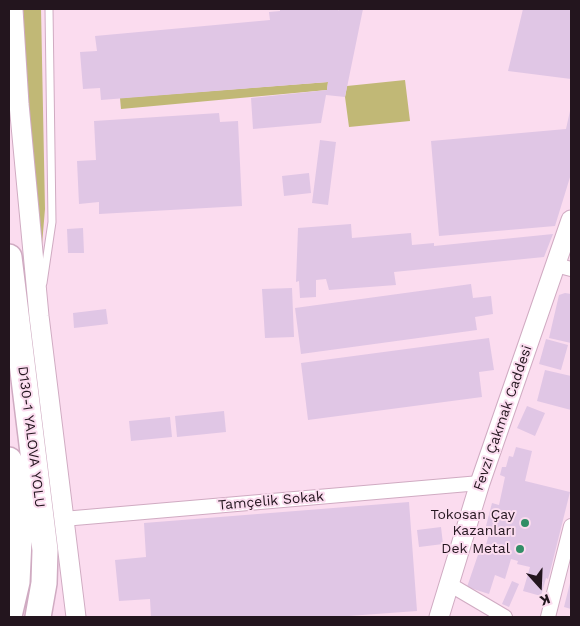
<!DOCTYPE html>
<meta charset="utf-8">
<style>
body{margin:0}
#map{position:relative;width:580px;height:626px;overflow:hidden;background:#fbdcef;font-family:"Work Sans",sans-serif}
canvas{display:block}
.frame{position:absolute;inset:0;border:10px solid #23151e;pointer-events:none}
.north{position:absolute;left:515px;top:561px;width:50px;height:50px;-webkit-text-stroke:4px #fbdcef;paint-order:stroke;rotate:160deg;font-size:14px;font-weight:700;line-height:20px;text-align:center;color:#23151e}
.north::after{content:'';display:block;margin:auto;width:18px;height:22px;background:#23151e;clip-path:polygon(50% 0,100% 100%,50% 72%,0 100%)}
</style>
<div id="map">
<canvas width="580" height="626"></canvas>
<div class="frame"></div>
<div class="north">K</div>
</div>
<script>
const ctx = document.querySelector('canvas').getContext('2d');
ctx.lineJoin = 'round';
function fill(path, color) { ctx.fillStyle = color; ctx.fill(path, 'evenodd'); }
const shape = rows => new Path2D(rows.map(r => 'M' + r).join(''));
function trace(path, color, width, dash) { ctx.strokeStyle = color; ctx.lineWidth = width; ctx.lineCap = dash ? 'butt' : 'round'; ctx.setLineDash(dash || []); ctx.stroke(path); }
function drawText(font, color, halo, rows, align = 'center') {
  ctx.font = font + ' "Work Sans",sans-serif'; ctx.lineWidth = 4; ctx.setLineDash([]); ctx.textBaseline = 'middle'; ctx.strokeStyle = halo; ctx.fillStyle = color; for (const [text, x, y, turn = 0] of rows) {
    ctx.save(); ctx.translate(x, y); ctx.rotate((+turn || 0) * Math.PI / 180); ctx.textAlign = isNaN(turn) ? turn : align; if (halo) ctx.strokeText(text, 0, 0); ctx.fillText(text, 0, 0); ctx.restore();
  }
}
const green = shape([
 [23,9,41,9,45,209,41,257,28,98],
 [405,80,410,121,349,127,345,97,347,86],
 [328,82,327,90,121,109,120,98]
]);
const building = shape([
 [280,9,338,9,338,11,339,9,363,9,345,97,326,95,321,123,253,129,251,98,327,90,328,82,101,100,100,88,83,89,80,52,97,51,95,36,270,20,269,12,280,11],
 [523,9,571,9,571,79,508,71],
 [570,111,571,174,555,226,439,236,431,141,566,129],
 [219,113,220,122,238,121,242,206,99,214,99,202,79,204,77,161,96,160,94,121],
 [320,140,336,142,328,205,312,203],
 [309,173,311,193,284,196,282,176],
 [351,224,352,238,411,233,412,245,434,243,434,246,553,234,544,257,394,272,396,285,329,290,326,279,316,280,316,297,300,298,299,281,296,282,298,228],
 [83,228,84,253,68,253,67,229],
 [471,284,473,298,491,296,493,314,475,317,477,330,301,354,295,308],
 [292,288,294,337,265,338,262,289],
 [565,293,571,294,571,343,549,338,559,295],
 [106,309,108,324,74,328,73,313],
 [489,338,494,370,479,372,482,397,308,420,301,363],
 [546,339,568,345,561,370,539,364],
 [545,370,571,376,571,410,537,401],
 [527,406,545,413,535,436,517,428],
 [224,411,226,432,177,437,175,416],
 [170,417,172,437,131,441,129,421],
 [516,447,532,451,525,481,570,492,550,572,548,579,546,578,541,596,523,591,530,567,517,564,518,561,511,559,505,579,495,575,489,594,467,587,480,549,484,551,491,528,486,526,492,503,499,505,505,477,500,475,502,467,506,467,509,456,513,457],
 [409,502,417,611,335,617,151,617,150,599,119,601,115,560,146,557,144,523],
 [441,527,443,544,419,547,417,530],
 [571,579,571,609,564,607],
 [512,581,519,584,509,607,502,604]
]);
const lane = shape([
 [43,283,52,222,49,9]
]);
const street = shape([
 [556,265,571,269],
 [63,519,480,483],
 [449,584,505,617],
 [548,617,571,526]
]);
const secondary = shape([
 [13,9,19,104,39,316,76,617],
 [439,617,480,483,571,220]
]);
const highway = shape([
 [9,257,45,550,44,583,38,617],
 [9,460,19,540,17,582,9,616]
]);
const markers = [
 [525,523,5,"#318e66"],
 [520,549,5,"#318e66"]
];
const streetNames = [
 ["Fevzi Çakmak Caddesi",503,418,-71],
 ["D130-1 YALOVA YOLU",31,437,83],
 ["Tamçelik Sokak",271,501,-5]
];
const poiNames = [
 ["Tokosan Çay",515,515],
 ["Kazanları",515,531],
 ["Dek Metal",510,549]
];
fill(green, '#c1b876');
fill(building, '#e0c6e5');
trace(lane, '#d0abc2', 9);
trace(street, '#d0abc2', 16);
trace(secondary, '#d0abc2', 21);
trace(highway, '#d0abc2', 28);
trace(lane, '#fff', 7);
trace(street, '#fff', 14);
trace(secondary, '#fff', 19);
trace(highway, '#fff', 25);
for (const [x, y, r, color] of markers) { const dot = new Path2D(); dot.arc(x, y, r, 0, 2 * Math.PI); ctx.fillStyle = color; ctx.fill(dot); trace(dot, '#fbdcef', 2); }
drawText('14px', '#23151e', '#fbdcef', streetNames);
drawText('14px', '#23151e', '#fbdcef', poiNames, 'right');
</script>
